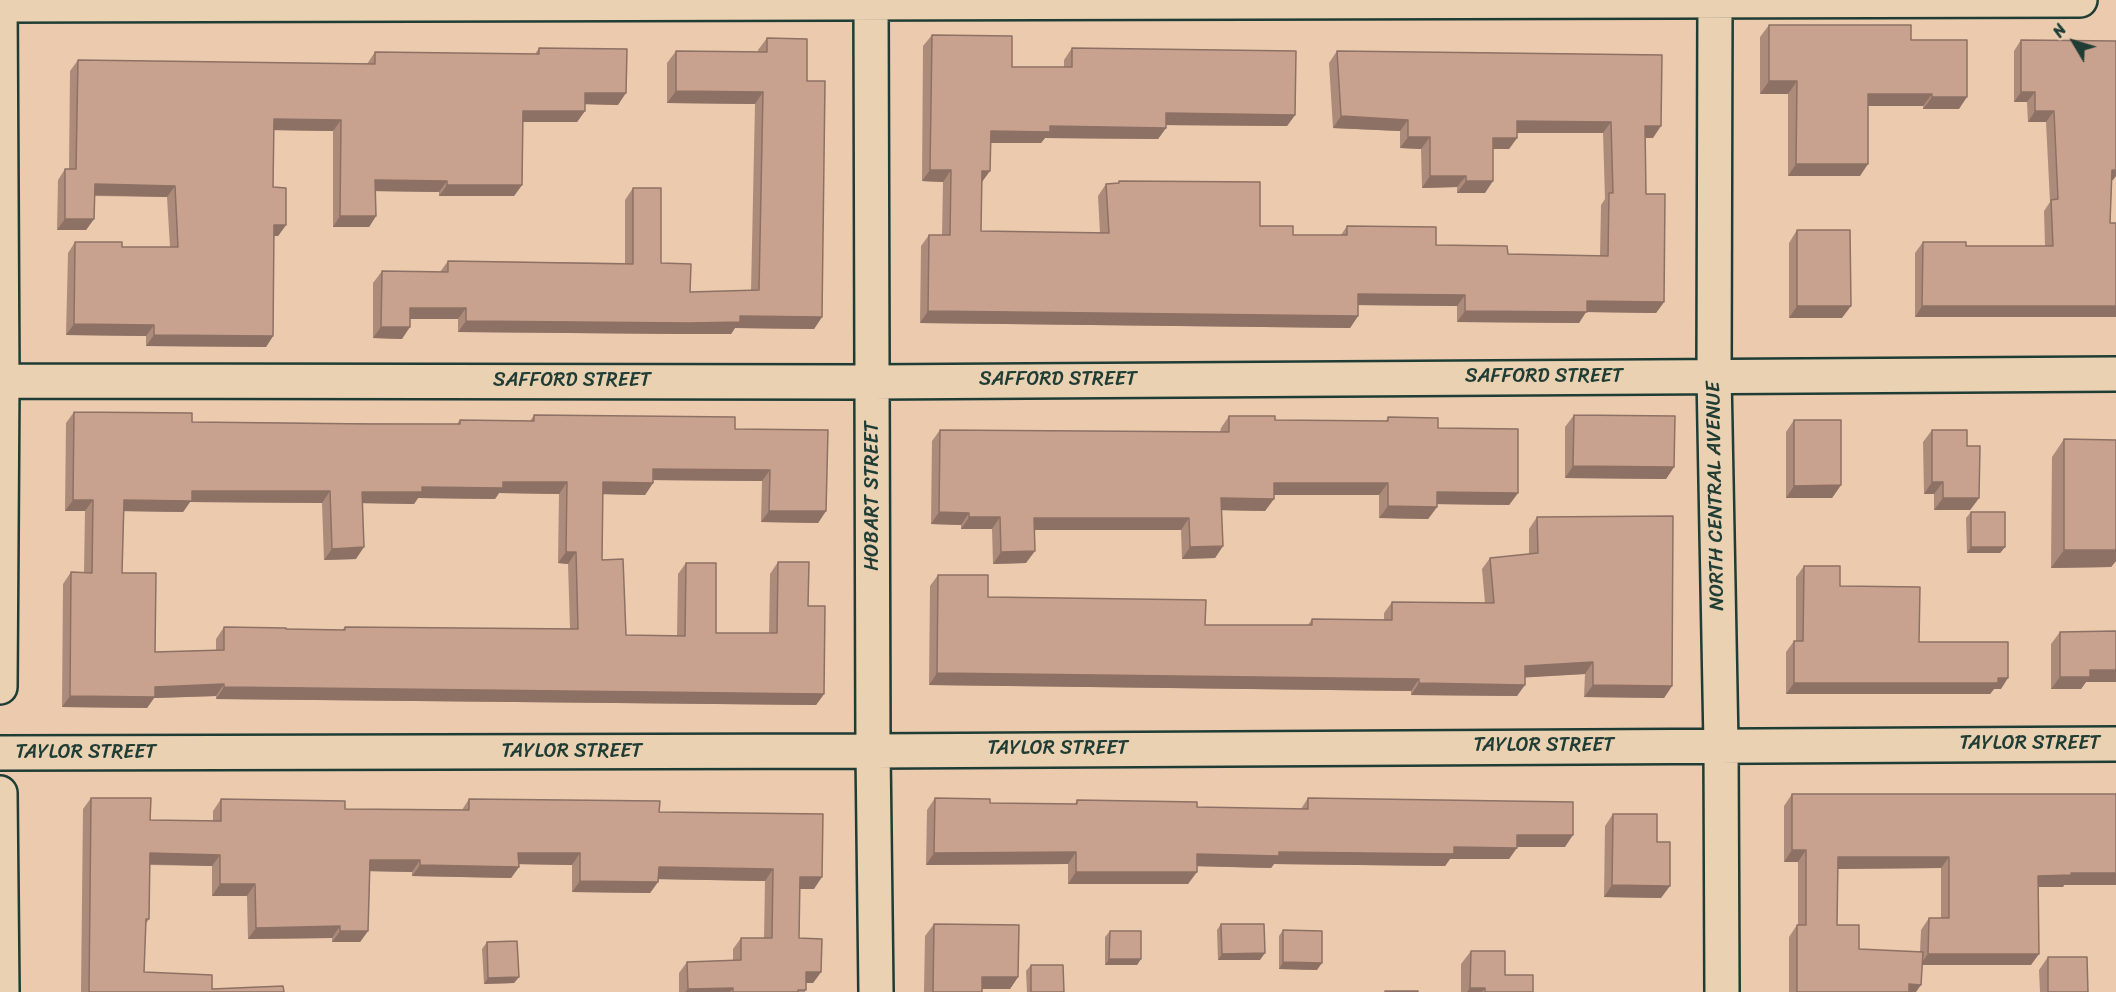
<!DOCTYPE html>
<style>
body{margin:0}
#map{position:relative;width:2116px;height:992px;overflow:hidden;background:#ebcaae;font-family:Sriracha,sans-serif}
canvas{display:block}
.north{position:absolute;left:2044px;top:12px;width:60px;height:60px;-webkit-text-stroke:4px #ead1b2;paint-order:stroke;rotate:308deg;font-size:16px;font-weight:700;line-height:24px;text-align:center;color:#1f3d34}
.north::after{content:'';display:block;margin:auto;width:21px;height:27px;background:#1f3d34;clip-path:polygon(50% 0,100% 100%,50% 72%,0 100%)}
</style>
<div id="map">
<canvas width="2116" height="992"></canvas>
<div class="north">N</div>
</div>
<script>
const ctx = document.querySelector('canvas').getContext('2d');
ctx.lineJoin = 'round';
const shape = rows => new Path2D(rows.map(r => 'M' + r).join(''));
function trace(path, color, width, dash) { ctx.strokeStyle = color; ctx.lineWidth = width; ctx.lineCap = dash ? 'butt' : 'round'; ctx.setLineDash(dash || []); ctx.stroke(path); }
function fill(path, color) { ctx.fillStyle = color; ctx.fill(path, 'evenodd'); }
function drawText(font, color, halo, rows, align = 'center') {
  ctx.font = font + ' Sriracha,sans-serif'; ctx.lineWidth = 4.5; ctx.setLineDash([]); ctx.textBaseline = 'middle'; ctx.strokeStyle = halo; ctx.fillStyle = color; for (const [text, x, y, turn = 0] of rows) {
    ctx.save(); ctx.translate(x, y); ctx.rotate((+turn || 0) * Math.PI / 180); ctx.textAlign = isNaN(turn) ? turn : align; if (halo) ctx.strokeText(text, 0, 0); ctx.fillText(text, 0, 0); ctx.restore();
  }
}
const minor = shape([
 [871,0,873,751,876,992],
 [1715,0,1714,375,1721,744,1722,992],
 [0,5,2080,0],
 [0,381,873,382,2116,374],
 [0,687,2,381,0,0],
 [0,753,873,751,2116,744],
 [0,793,2,992]
]);
const wall = shape([
 [1769,25,1911,40,1959,109,1923,109,1923,106,1868,106,1860,176,1788,176,1788,94,1760,94,1760,37],
 [932,35,1012,67,1064,67,1064,60,1072,48,1295,115,1287,126,1166,125,1166,128,1158,139,1045,138,1041,143,990,143,982,182,981,231,1100,233,1098,196,1106,184,1118,183,1119,181,1260,226,1293,235,1341,235,1347,226,1436,245,1508,254,1600,256,1601,205,1605,199,1603,133,1517,133,1517,138,1509,149,1493,149,1485,193,1457,193,1457,187,1422,188,1421,149,1400,148,1400,131,1333,128,1329,63,1337,51,1662,55,1653,138,1645,138,1646,194,1664,302,1656,313,1586,312,1579,323,1457,322,1457,306,1358,305,1358,316,1350,328,920,323,921,246,929,235,942,235,943,182,922,181,923,46],
 [767,38,807,81,822,317,814,329,735,328,731,334,682,334,458,332,458,319,410,319,402,339,373,338,373,283,382,271,440,272,448,261,625,263,625,200,633,188,661,263,690,292,751,291,755,104,667,103,667,63,676,51,758,52,758,50],
 [2021,40,2116,41,2116,176,2112,180,2110,223,2116,223,2116,317,1915,317,1915,253,1923,242,1966,246,2045,246,2044,211,2050,202,2046,122,2028,122,2027,102,2014,102,2014,51],
 [539,48,618,105,585,104,585,111,577,122,523,122,522,185,514,196,439,196,439,192,376,191,376,216,369,227,333,227,333,131,273,130,273,187,286,225,278,236,274,236,273,336,266,347,146,346,146,336,66,335,68,253,75,242,122,247,170,247,167,197,95,196,94,219,86,230,57,230,58,180,65,169,69,169,70,71,78,60,367,64,375,52,535,54],
 [1797,230,1842,318,1789,318,1789,243],
 [74,412,192,422,457,424,460,420,530,421,534,415,735,429,826,511,818,523,761,522,762,481,653,480,653,483,645,495,603,494,602,560,626,635,677,636,678,574,686,563,716,633,769,633,770,574,778,562,808,606,824,694,816,705,216,699,216,696,154,698,147,708,62,707,63,584,71,572,84,572,85,511,65,511,66,423],
 [499,493,559,494,558,563,568,564,570,629,345,627,342,630,224,627,216,639,216,650,155,652,122,573,124,511,183,512,190,502,322,503,324,560,356,559,362,503,414,504,418,498,495,499],
 [1574,415,1674,467,1666,479,1565,478,1565,427],
 [1229,416,1275,420,1386,421,1388,417,1438,428,1518,493,1509,505,1437,504,1437,507,1428,519,1379,518,1379,495,1274,495,1265,511,1221,510,1223,546,1215,558,1182,559,1181,530,1034,530,1026,563,993,564,992,529,961,529,961,525,931,524,932,441,940,430,1220,432,1221,428],
 [1794,420,1841,485,1832,498,1786,498,1786,432],
 [1932,430,1967,446,1979,498,1970,510,1934,510,1934,494,1924,494,1923,442],
 [2064,439,2116,440,2116,561,2111,567,2051,568,2052,457],
 [1971,512,2005,547,2000,553,1967,553,1966,518],
 [1537,517,1672,686,1664,698,1584,697,1585,674,1525,677,1517,696,1411,695,1411,691,929,685,930,586,938,575,988,597,1205,625,1308,625,1312,619,1384,620,1384,613,1392,602,1485,603,1482,569,1490,558,1529,554,1529,529],
 [1804,566,1840,586,1919,642,2001,689,1994,689,1990,694,1786,694,1786,652,1794,641,1796,641,1796,577],
 [2116,631,2116,682,2086,682,2081,689,2051,689,2051,644,2060,632],
 [1792,794,2116,794,2116,885,2064,885,2063,887,2038,887,2031,965,1922,965,1916,992,1789,992,1789,937,1797,925,1798,925,1798,862,1784,862,1784,806],
 [1941,868,1941,918,1929,918,1921,930,1920,952,1859,949,1837,925,1838,869],
 [91,798,150,820,213,821,213,811,221,799,345,809,462,810,469,799,659,812,814,889,800,889,799,938,821,972,813,983,806,983,805,992,679,992,679,973,687,962,733,960,733,949,741,938,764,938,765,881,658,879,658,882,650,893,572,892,572,865,519,864,519,867,511,878,412,876,412,872,370,871,368,931,360,942,332,942,332,938,248,939,247,896,212,896,212,866,150,865,149,919,145,925,144,972,212,989,284,992,81,992,83,809],
 [935,798,990,803,1075,804,1077,800,1197,807,1301,809,1308,798,1565,847,1517,847,1509,859,1450,859,1445,866,1274,864,1271,868,1197,866,1188,884,1068,884,1068,864,926,865,927,810],
 [1613,814,1657,842,1661,898,1604,897,1605,826],
 [934,924,1018,977,1010,989,982,989,982,992,924,992,925,936],
 [1221,924,1260,960,1218,960,1217,930],
 [1283,930,1317,970,1279,969,1279,936],
 [1110,931,1141,959,1137,965,1105,965,1105,937],
 [487,942,519,977,514,983,484,984,482,949],
 [1471,951,1505,975,1533,992,1461,992,1461,964],
 [2048,957,2088,992,2040,992,2039,970],
 [1031,965,1064,992,1027,992,1026,971]
]);
const shadedWall = shape([
 [1769,81,1797,81,1788,94,1760,94],
 [676,91,763,92,755,104,667,103],
 [2021,92,2035,92,2027,102,2014,102],
 [585,93,626,93,618,105,578,104],
 [1868,94,1932,94,1923,106,1859,106],
 [1932,97,1967,97,1959,109,1923,109],
 [523,111,585,111,577,122,516,122],
 [2035,111,2054,111,2046,122,2028,122],
 [1166,113,1295,115,1287,126,1157,125],
 [1341,116,1408,120,1400,131,1333,128],
 [274,119,341,120,333,131,266,130],
 [1517,121,1611,122,1603,133,1509,133],
 [1050,126,1166,128,1158,139,1045,138,1041,143,982,143,991,131],
 [1645,126,1661,126,1653,138,1637,138],
 [1408,137,1430,137,1421,149,1400,148],
 [1493,138,1517,138,1509,149,1485,149],
 [1796,164,1868,164,1860,176,1788,176],
 [930,170,951,170,943,182,922,181],
 [2112,170,2116,170,2116,176,2113,180,2104,181],
 [982,171,990,171,982,182],
 [1430,176,1466,176,1457,187,1422,188],
 [375,180,447,181,439,192,368,191],
 [1466,181,1493,181,1485,193,1457,193],
 [95,184,175,186,167,197,87,195],
 [447,185,522,185,514,196,439,196],
 [340,216,376,216,369,227,333,227],
 [65,219,94,219,86,230,57,230],
 [274,225,286,225,278,236,267,236],
 [1358,294,1465,295,1457,306,1350,305],
 [1587,301,1664,302,1656,313,1586,312,1579,323,1457,322,1465,311],
 [1797,306,1851,306,1842,318,1789,318],
 [1922,306,2116,306,2116,317,1915,317],
 [410,308,466,308,458,319,402,319],
 [928,311,1358,316,1350,328,920,323],
 [740,316,822,317,814,329,735,328,731,334,682,334,458,332,466,321],
 [74,324,154,325,146,336,66,335],
 [381,327,410,327,402,339,373,338],
 [154,335,273,336,266,347,146,346],
 [1573,466,1674,467,1666,479,1565,478],
 [653,469,770,470,762,481,645,480],
 [503,482,567,482,559,494,499,493,495,499,418,498,414,504,354,503,362,492],
 [603,482,653,483,645,495,595,494],
 [1932,482,1943,482,1934,494,1924,494],
 [1274,483,1388,483,1379,495,1266,495],
 [1841,485,1832,498,1786,498,1794,486],
 [192,491,330,491,322,503,190,502,183,512,116,511,124,500],
 [1437,492,1518,493,1509,505,1429,504],
 [1221,498,1274,499,1265,511,1212,510],
 [1943,498,1979,498,1970,510,1934,510],
 [73,500,93,500,85,511,65,511],
 [1388,506,1437,507,1428,519,1379,518],
 [769,511,826,511,818,523,761,522],
 [939,512,969,513,961,525,931,524],
 [969,517,1000,517,992,529,961,529],
 [1034,518,1189,518,1181,530,1026,530],
 [1223,546,1215,558,1182,559,1190,547],
 [364,547,356,559,324,560,332,549],
 [1971,547,2005,547,2000,553,1967,553],
 [2064,550,2116,550,2116,561,2111,567,2051,568],
 [1035,551,1026,563,993,564,1001,552],
 [566,552,576,552,568,564,558,563],
 [1593,662,1585,674,1517,678,1525,666],
 [2090,670,2116,670,2116,682,2086,682,2081,689,2051,689,2060,677],
 [937,673,1419,679,1411,691,929,685],
 [2008,678,2001,689,1994,689,1990,694,1786,694,1794,683],
 [1419,683,1525,685,1517,696,1411,695],
 [224,684,216,696,154,698,147,708,62,707,70,696,155,687],
 [1593,685,1672,686,1664,698,1584,697],
 [224,687,824,694,816,705,216,699],
 [1517,835,1573,835,1565,847,1509,847],
 [1454,847,1517,848,1509,859,1450,859,1445,866,1274,864,1271,868,1188,866,1197,854],
 [1792,850,1806,850,1798,862,1784,862],
 [1076,852,1068,864,926,865,934,853],
 [150,853,220,855,212,866,142,864],
 [518,853,580,853,572,865,510,864],
 [1838,857,1949,857,1941,868,1830,869],
 [370,860,420,860,412,872,362,871],
 [420,865,519,867,511,878,412,876],
 [659,867,773,869,765,881,651,879],
 [1076,872,1197,872,1188,884,1068,884],
 [2071,873,2116,873,2116,885,2064,885,2063,887,2030,887,2038,876],
 [800,877,822,877,814,889,792,889],
 [580,881,658,882,650,893,572,892],
 [220,884,255,884,247,896,212,896],
 [1612,885,1670,886,1661,898,1604,897],
 [340,926,332,938,248,939,256,928],
 [340,931,368,931,360,942,332,942],
 [1265,953,1260,960,1218,960,1222,954],
 [1928,954,2039,954,2031,965,1920,965],
 [1109,959,1141,959,1137,965,1105,965],
 [1283,962,1322,963,1317,970,1279,969],
 [806,972,821,972,813,983,798,983],
 [519,977,514,983,484,984,488,978],
 [982,977,1018,977,1010,989,973,989],
 [1909,984,1921,985,1916,992,1903,992],
 [733,988,730,992,685,992,688,989],
 [1470,988,1485,988,1482,992,1467,992]
]);
const building = shape([
 [1769,25,1911,25,1911,40,1967,40,1967,97,1932,97,1932,94,1868,94,1868,164,1796,164,1797,81,1769,81,1769,25],
 [932,35,1012,36,1012,67,1072,67,1072,48,1296,51,1295,115,1166,113,1166,128,1050,126,1050,132,991,131,990,171,982,171,981,231,1109,233,1106,184,1119,183,1119,181,1260,182,1260,226,1293,226,1293,235,1347,235,1347,226,1436,227,1436,245,1507,246,1508,254,1608,256,1609,193,1613,193,1611,122,1517,121,1517,138,1493,138,1493,181,1466,181,1466,176,1430,176,1430,137,1408,137,1408,120,1341,116,1337,51,1662,55,1661,126,1645,126,1646,194,1665,194,1664,302,1587,301,1587,312,1465,311,1465,295,1358,294,1358,316,928,311,929,235,950,235,951,170,930,170,932,35],
 [767,38,807,39,807,81,825,81,822,317,740,316,740,322,690,323,466,321,466,308,410,308,410,327,381,327,382,271,448,272,448,261,633,264,633,188,661,188,661,263,691,264,690,292,759,290,763,92,676,91,676,51,767,52,767,38],
 [2021,40,2116,41,2116,170,2112,170,2110,223,2116,223,2116,306,1922,306,1923,242,1966,242,1966,246,2053,246,2051,200,2058,199,2054,111,2035,111,2035,92,2021,92,2021,40],
 [539,48,627,49,626,93,585,93,585,111,523,111,522,185,447,185,447,181,375,180,376,216,340,216,341,120,274,119,273,187,286,188,286,225,274,225,273,336,154,335,154,325,74,324,75,242,122,242,122,247,178,247,175,186,95,184,94,219,65,219,65,169,76,169,78,60,375,64,375,52,539,54,539,48],
 [1797,230,1850,230,1851,306,1797,306,1797,230],
 [74,412,192,413,192,422,371,424,460,424,460,420,534,421,534,415,735,417,735,429,828,430,826,511,769,511,770,470,653,469,653,483,603,482,602,560,623,559,626,635,685,636,686,563,716,563,716,633,777,633,778,562,809,562,808,606,825,606,824,694,224,687,224,684,155,687,155,697,70,696,71,572,92,573,93,500,73,500,74,412],
 [503,482,567,482,566,552,576,552,578,629,345,627,345,630,286,629,286,628,224,627,224,650,155,652,156,573,122,573,124,500,192,501,192,491,330,491,332,549,364,547,362,492,422,492,422,487,503,488,503,482],
 [1574,415,1675,416,1674,467,1573,466,1574,415],
 [1229,416,1275,416,1275,420,1388,421,1388,417,1438,418,1438,428,1518,429,1518,493,1437,492,1437,507,1388,506,1388,483,1274,483,1274,499,1221,498,1223,546,1190,547,1189,518,1034,518,1035,551,1001,552,1000,517,969,517,969,513,939,512,940,430,1229,432,1229,416],
 [1794,420,1841,420,1841,485,1794,486,1794,420],
 [1932,430,1967,430,1967,446,1980,446,1979,498,1943,498,1943,482,1932,482,1932,430],
 [2064,439,2116,440,2116,550,2064,550,2064,439],
 [1971,512,2005,512,2005,547,1971,547,1971,512],
 [1673,516,1672,686,1593,685,1593,662,1525,666,1525,685,1419,683,1419,679,937,673,938,575,988,575,988,597,1206,600,1205,625,1312,625,1312,619,1392,620,1392,602,1494,603,1490,558,1538,553,1537,517,1673,516],
 [1804,566,1840,566,1840,586,1920,587,1919,642,2008,642,2008,678,1998,678,1998,683,1794,683,1794,641,1803,641,1804,566],
 [2116,631,2116,670,2090,670,2090,677,2060,677,2060,632,2116,631],
 [1792,794,2116,794,2116,873,2071,873,2071,875,2038,876,2039,954,1928,954,1929,918,1949,918,1949,857,1838,857,1837,925,1859,925,1859,949,1923,952,1921,985,1909,984,1909,992,1797,992,1797,925,1806,925,1806,850,1792,850,1792,794],
 [91,798,151,798,150,820,221,821,221,799,345,801,345,809,469,810,469,799,660,801,659,812,823,814,822,877,800,877,799,938,822,939,821,972,806,972,806,990,798,990,798,992,733,992,733,988,688,989,687,962,741,960,741,938,772,938,773,869,659,867,658,882,580,881,580,853,518,853,519,867,420,865,420,860,370,860,368,931,340,931,340,926,256,928,255,884,220,884,220,855,150,853,149,919,146,919,144,972,212,975,212,989,283,986,284,992,89,992,91,798],
 [935,798,990,799,990,803,1077,804,1077,800,1197,802,1197,807,1308,809,1308,798,1573,802,1573,835,1517,835,1517,848,1454,847,1454,854,1279,852,1279,856,1197,854,1197,872,1076,872,1076,852,934,853,935,798],
 [1613,814,1657,814,1657,842,1670,842,1670,886,1612,885,1613,814],
 [934,924,1019,925,1018,977,982,977,982,992,933,992,934,924],
 [1221,924,1264,924,1265,953,1222,954,1221,924],
 [1283,930,1322,931,1322,963,1283,962,1283,930],
 [1110,931,1141,931,1141,959,1109,959,1110,931],
 [517,941,519,977,488,978,487,942,517,941],
 [1471,951,1505,951,1505,975,1533,975,1533,992,1485,992,1485,988,1470,988,1471,951],
 [2048,957,2087,957,2088,992,2048,992,2048,957],
 [1031,965,1063,965,1064,992,1031,992,1031,965],
 [1385,991,1418,991,1418,992,1385,992,1385,991]
]);
const streetNames = [
 ["SAFFORD STREET",1544,377],
 ["SAFFORD STREET",1058,380],
 ["SAFFORD STREET",572,381],
 ["HOBART STREET",873,496,-90],
 ["NORTH CENTRAL AVENUE",1716,496,-91],
 ["TAYLOR STREET",2030,744],
 ["TAYLOR STREET",1544,746],
 ["TAYLOR STREET",1058,749],
 ["TAYLOR STREET",572,752],
 ["TAYLOR STREET",86,753]
];
trace(minor, '#1f3d34', 38);
trace(minor, '#ead1b2', 33);
fill(wall, '#ad8b7b');
fill(shadedWall, '#8d7164');
fill(building, '#c9a28f');
trace(building, '#8d7164', 1.5);
drawText('20px', '#1f3d34', '#ead1b2', streetNames);
</script>
